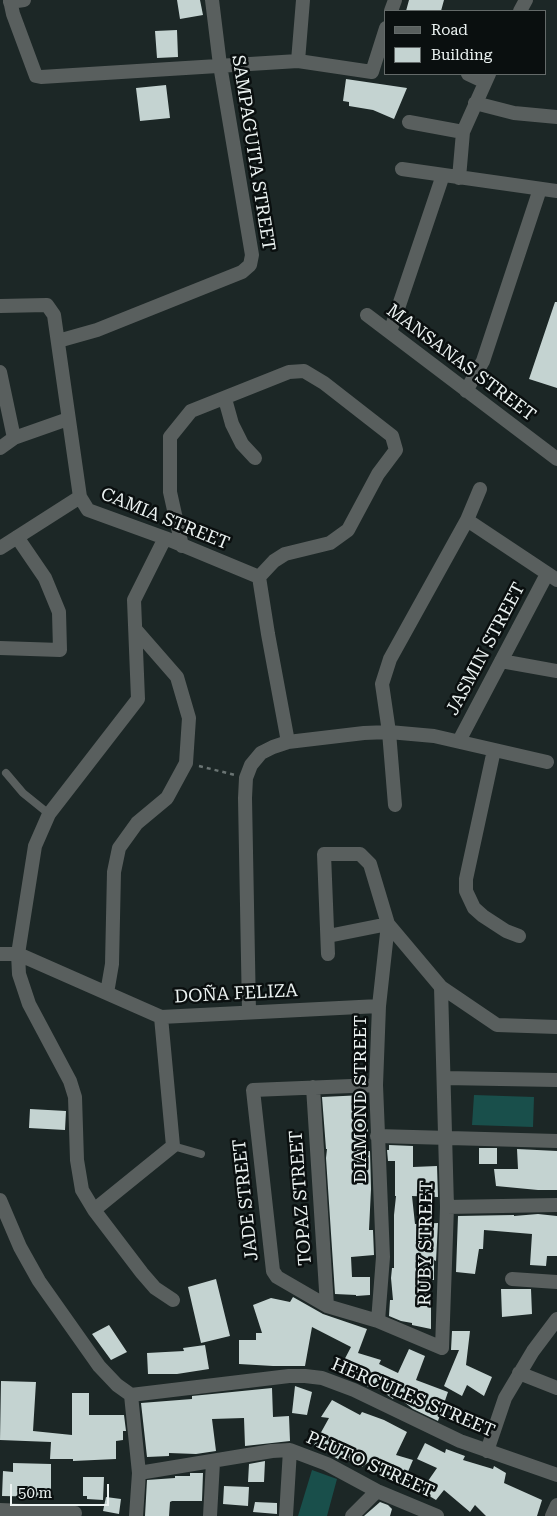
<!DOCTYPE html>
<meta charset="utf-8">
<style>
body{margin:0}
#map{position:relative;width:557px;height:1516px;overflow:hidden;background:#1c2726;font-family:"Roboto Serif",serif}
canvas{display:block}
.legend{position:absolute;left:384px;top:10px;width:162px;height:65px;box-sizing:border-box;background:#0a0f0f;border:1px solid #646a69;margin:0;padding:6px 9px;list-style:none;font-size:15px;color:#ebf2f1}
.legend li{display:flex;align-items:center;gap:10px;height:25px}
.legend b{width:25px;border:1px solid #646a69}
.scale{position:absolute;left:10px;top:1484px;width:99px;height:22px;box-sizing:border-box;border:2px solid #ebf2f1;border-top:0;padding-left:6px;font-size:15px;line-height:18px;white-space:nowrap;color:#ebf2f1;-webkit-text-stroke:4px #0a0f0f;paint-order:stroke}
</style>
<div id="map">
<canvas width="557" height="1516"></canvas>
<ul class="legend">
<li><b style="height:6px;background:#595f5e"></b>Road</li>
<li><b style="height:14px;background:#c4d3d1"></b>Building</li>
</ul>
<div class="scale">50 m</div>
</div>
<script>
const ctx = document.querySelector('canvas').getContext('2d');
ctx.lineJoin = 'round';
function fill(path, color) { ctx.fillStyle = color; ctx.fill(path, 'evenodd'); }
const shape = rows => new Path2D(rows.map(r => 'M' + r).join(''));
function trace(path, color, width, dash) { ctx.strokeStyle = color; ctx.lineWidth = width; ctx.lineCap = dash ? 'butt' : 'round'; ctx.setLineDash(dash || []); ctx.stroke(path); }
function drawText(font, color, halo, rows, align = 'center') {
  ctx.font = font + ' "Roboto Serif",serif'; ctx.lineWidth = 5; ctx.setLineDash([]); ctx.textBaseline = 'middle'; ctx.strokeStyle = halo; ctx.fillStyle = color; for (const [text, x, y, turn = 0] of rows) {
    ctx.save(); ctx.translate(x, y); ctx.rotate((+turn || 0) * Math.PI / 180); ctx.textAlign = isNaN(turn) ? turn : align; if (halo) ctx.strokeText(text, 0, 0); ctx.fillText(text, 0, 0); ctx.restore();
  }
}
const green = shape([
 [474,1095,534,1097,533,1127,472,1125],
 [312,1470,337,1479,327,1516,298,1516]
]);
const building = shape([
 [177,0,200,0,203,15,180,19],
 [409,0,444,0,441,11,406,11],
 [177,30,178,57,157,58,155,31],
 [346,79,407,88,394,119,373,110,349,106,349,102,343,101],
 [166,85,170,118,140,121,136,88],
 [555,302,557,302,557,388,529,379],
 [364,1095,363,1112,366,1112,366,1129,368,1129,368,1151,370,1151,371,1189,369,1230,373,1230,374,1255,351,1257,352,1277,370,1277,370,1295,356,1296,356,1295,335,1294,326,1158,327,1149,326,1149,322,1097],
 [30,1109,66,1111,65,1130,29,1128],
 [389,1145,413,1146,413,1167,437,1166,438,1197,412,1196,415,1224,438,1223,436,1261,434,1260,434,1280,431,1280,431,1329,412,1325,412,1323,401,1321,389,1316,390,1300,393,1300,391,1278,392,1268,394,1268,394,1215,396,1196,395,1196,395,1161,388,1161,387,1150,389,1150],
 [479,1148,497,1148,497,1164,479,1164],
 [517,1149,557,1151,557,1190,538,1190,496,1186,494,1169,518,1169],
 [538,1214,557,1216,557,1256,547,1256,546,1266,530,1265,532,1234,484,1230,483,1249,479,1249,475,1274,456,1272,458,1216,514,1215,514,1216],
 [216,1279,230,1336,201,1343,188,1287],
 [501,1289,531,1289,532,1314,502,1317],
 [293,1297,323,1314,367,1329,358,1353,381,1360,379,1364,398,1373,409,1349,425,1356,416,1380,448,1392,438,1421,413,1409,395,1395,393,1399,371,1383,369,1387,355,1380,356,1378,340,1368,351,1347,312,1327,305,1366,273,1366,239,1364,239,1340,256,1340,256,1333,262,1333,253,1305,271,1298,290,1302],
 [109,1325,127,1352,111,1360,92,1334],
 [452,1331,470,1331,466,1365,492,1377,484,1396,467,1385,462,1396,444,1386,459,1350,451,1350],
 [205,1345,209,1369,177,1374,148,1374,147,1353,184,1351,183,1348],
 [1,1381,36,1382,33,1431,72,1435,72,1393,89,1393,89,1415,124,1415,126,1431,123,1431,123,1440,116,1441,116,1459,73,1461,73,1459,50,1459,51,1442,0,1440],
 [295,1386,312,1392,307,1415,292,1413],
 [272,1388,273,1417,289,1416,290,1441,245,1446,244,1418,212,1419,216,1451,196,1454,169,1453,169,1456,147,1457,141,1403,192,1399,192,1396],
 [332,1400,360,1415,362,1412,384,1420,407,1432,396,1455,413,1460,404,1481,380,1473,374,1458,362,1467,340,1456,338,1459,314,1445,329,1418,321,1417],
 [425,1443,445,1453,446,1449,465,1456,463,1460,493,1469,494,1466,506,1473,504,1483,542,1500,537,1516,486,1516,475,1505,470,1512,444,1490,436,1500,421,1491,437,1468,417,1459],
 [265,1461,264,1482,248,1482,249,1464],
 [13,1463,51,1464,51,1497,2,1496,3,1471,13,1472],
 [190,1473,203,1473,202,1501,172,1501,170,1502,169,1516,145,1516,147,1480,175,1478,175,1476,190,1476],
 [83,1477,104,1477,103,1500,87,1499,87,1496,83,1496],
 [224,1486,249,1487,248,1506,223,1504],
 [106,1497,121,1499,119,1514,103,1511],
 [255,1502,277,1503,277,1514,253,1512],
 [380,1502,388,1505,392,1509,390,1516,364,1516]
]);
const path = shape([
 [199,766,235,775]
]);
const service = shape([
 [6,773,23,793,49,814],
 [173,1146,201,1154]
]);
const minor = shape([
 [10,0,13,14,36,76,41,77,298,61,372,72,386,28],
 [10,2,24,0],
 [391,11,395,0],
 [520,11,526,0],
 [298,61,303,0],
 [468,74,485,82],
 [475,103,514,113,557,117],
 [409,122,463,132],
 [402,169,557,191],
 [459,178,463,132,489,74],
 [0,306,47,305,54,315,80,497,88,510,165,538,259,577],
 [367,315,557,459],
 [390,332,443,175],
 [58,341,97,330,242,272,250,265,252,255,220,65,212,0],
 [0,372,14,438],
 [466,391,483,361,540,189],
 [225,399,232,424,242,444,255,458],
 [0,448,14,438,68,419],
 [467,520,557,580],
 [165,538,134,600,138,699,49,814,35,846,18,954,19,974,29,1004,70,1081,75,1097,77,1160,82,1190,94,1210,142,1273,155,1288,173,1300],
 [182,546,170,492,170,437,191,411,289,372,304,371,324,383,392,436,396,450,378,474,348,530,330,543,285,554,274,561,259,577],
 [0,548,80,497],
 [259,577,268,634,288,742],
 [0,648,60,650,59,612,45,578,17,537],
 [501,661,557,671],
 [459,741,547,574],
 [494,750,466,879,466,891,474,908,483,916,506,931,519,936],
 [395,805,389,732,382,684,390,659,467,520,480,489],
 [328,936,388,924,441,987,497,1025,557,1027],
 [0,954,18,954,161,1017,379,1006],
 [328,954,324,854,360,854,370,864,388,924,379,1006,376,1085,383,1257,378,1321],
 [107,993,112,964,114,872,119,848,137,823,167,798,186,763,189,718,177,677,136,630],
 [249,1012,245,798,246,778,251,765,261,753,273,747,288,742,364,733,389,732,434,736,547,762],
 [444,1078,557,1080],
 [376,1085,253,1090,273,1271,277,1277,327,1306,378,1321,442,1348,447,1207,441,987],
 [313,1087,327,1306],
 [377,1136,557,1141],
 [0,1200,20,1247,39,1281,99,1366,117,1385,131,1395],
 [447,1207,557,1205],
 [94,1210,173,1146,161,1017],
 [512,1279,557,1282],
 [519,1373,557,1388],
 [131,1395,289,1376,305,1376,322,1378,354,1390,460,1441,557,1475],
 [131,1395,139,1473,136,1516],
 [487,1451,505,1398,533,1351,557,1319],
 [139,1473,272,1451,290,1450,327,1464,377,1491,437,1516],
 [0,1510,75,1513],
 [210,1516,213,1462],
 [286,1516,290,1450],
 [352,1516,377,1491],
 [552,1516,557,1505]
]);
const streetNames = [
 ["SAMPAGUITA STREET",253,153,81],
 ["MANSANAS STREET",461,363,37],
 ["CAMIA STREET",165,519,22],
 ["JASMIN STREET",486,649,-62],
 ["DOÑA FELIZA",236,994,-3],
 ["DIAMOND STREET",361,1099,-90],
 ["TOPAZ STREET",301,1198,-94],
 ["JADE STREET",246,1200,-96],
 ["RUBY STREET",426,1243,-89],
 ["HERCULES STREET",413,1398,23],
 ["PLUTO STREET",370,1465,24]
];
fill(green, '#194f4b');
fill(building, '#c4d3d1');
trace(path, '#6a7473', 2.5, [4, 4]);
trace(service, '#595f5e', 8);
trace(minor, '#595f5e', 14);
drawText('18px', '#ebf2f1', '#0a0f0f', streetNames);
</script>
